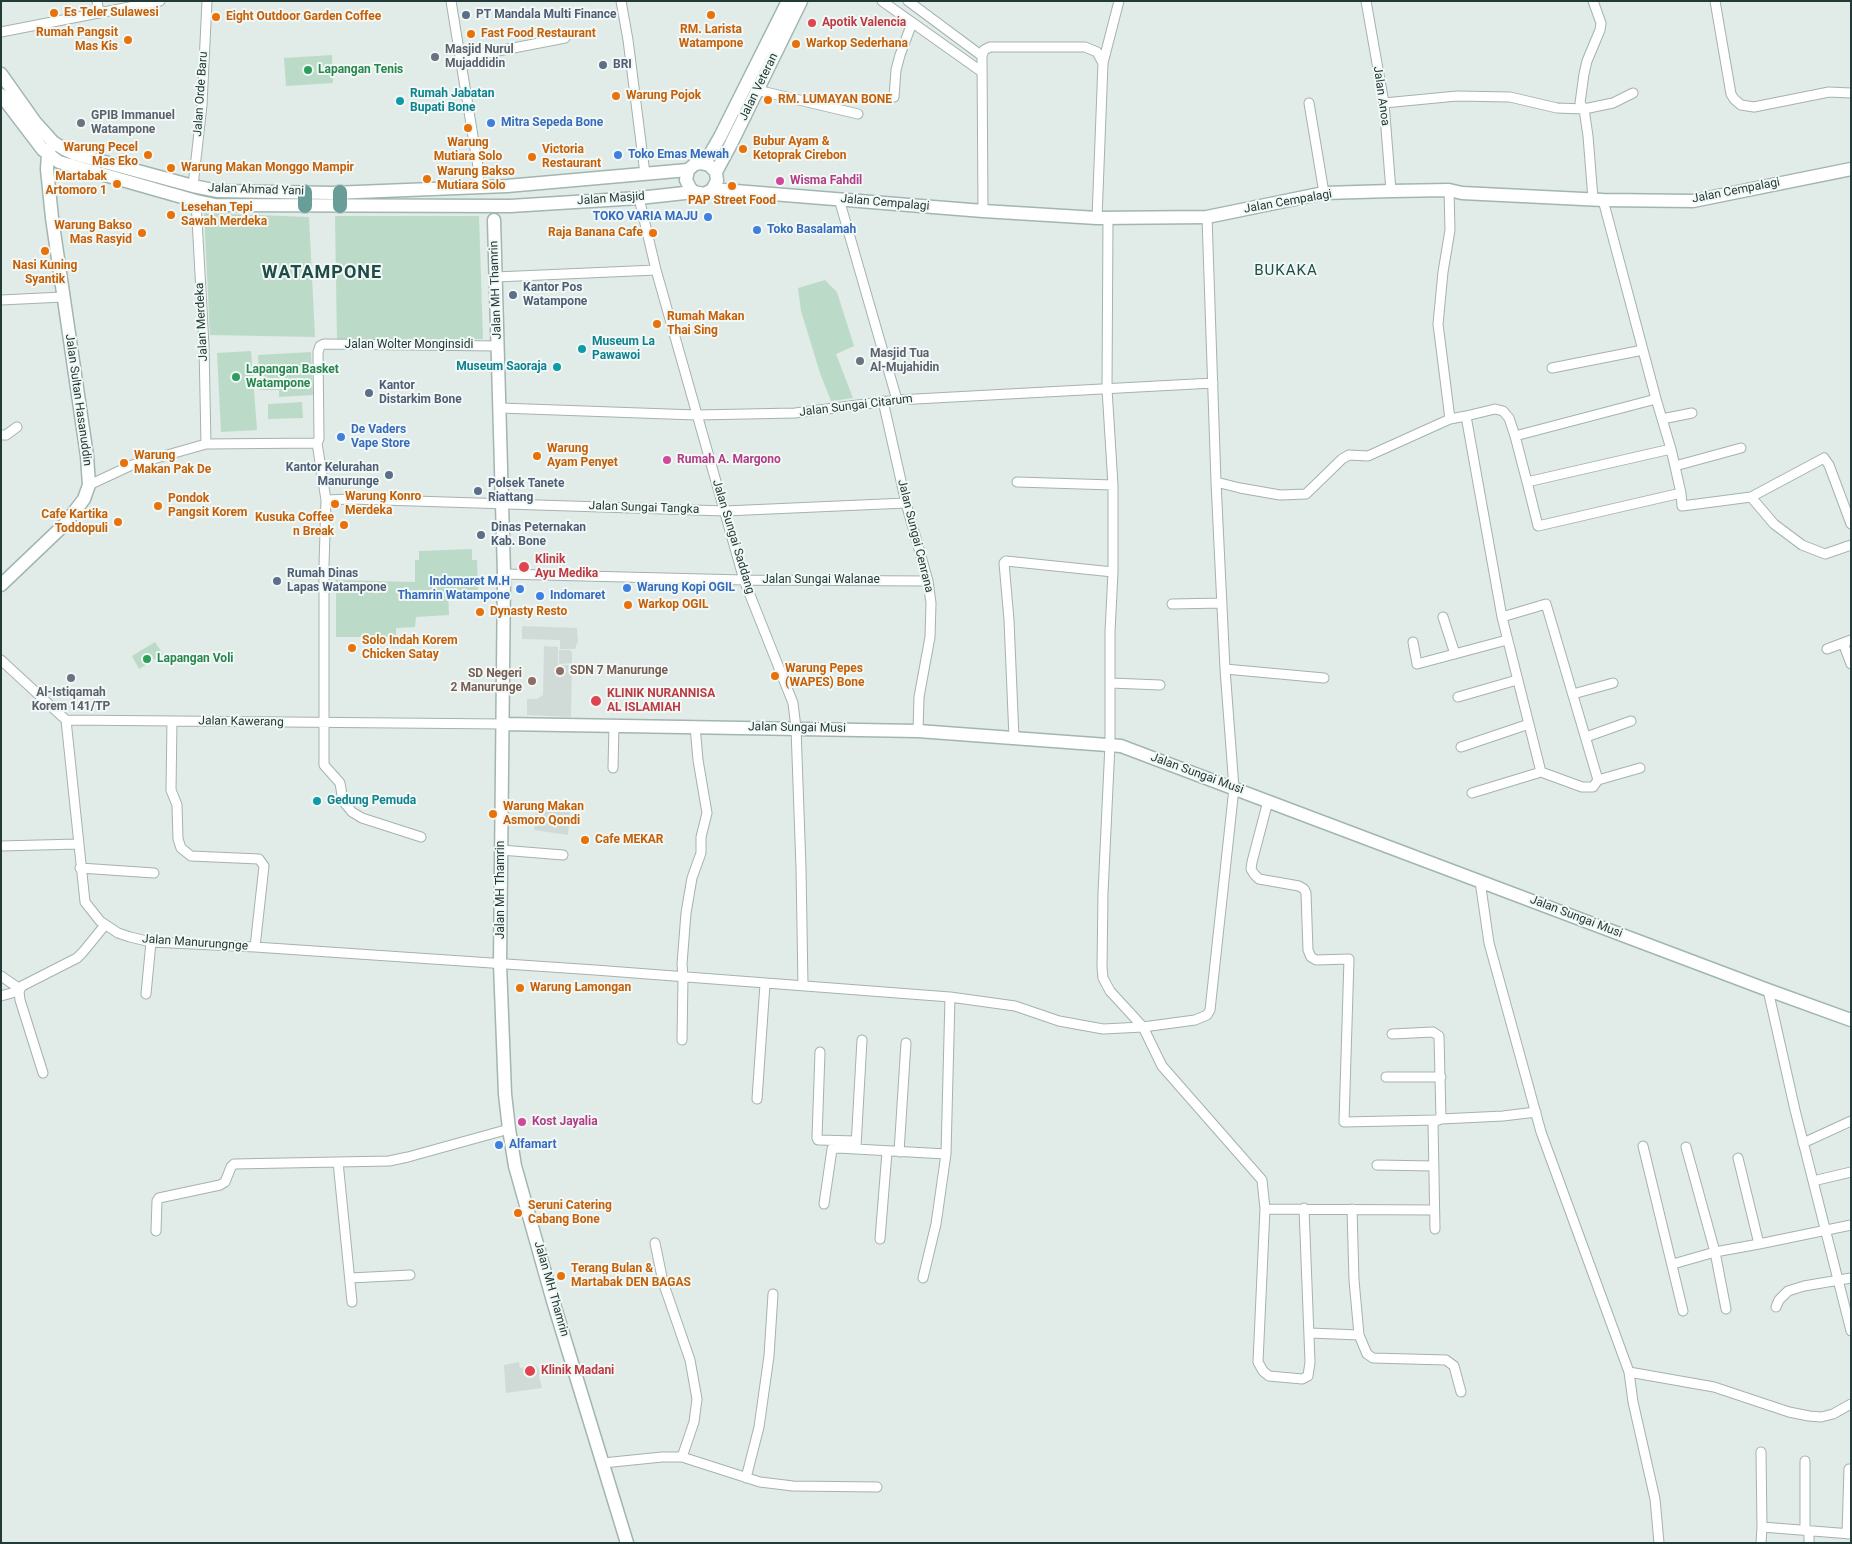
<!DOCTYPE html>
<style>
body{margin:0}
#map{position:relative;width:1852px;height:1544px;overflow:hidden;background:#e1ebe8;font-family:Roboto,sans-serif}
canvas{display:block}
.frame{position:absolute;inset:0;border:2px solid #233b38;pointer-events:none}
</style>
<div id="map">
<canvas width="1852" height="1544"></canvas>
<div class="frame"></div>
</div>
<script>
const ctx = document.querySelector('canvas').getContext('2d');
ctx.lineJoin = 'round';
function fill(path, color) { ctx.fillStyle = color; ctx.fill(path, 'evenodd'); }
const shape = rows => new Path2D(rows.map(r => 'M' + r).join(''));
function trace(path, color, width, dash) { ctx.strokeStyle = color; ctx.lineWidth = width; ctx.lineCap = dash ? 'butt' : 'round'; ctx.setLineDash(dash || []); ctx.stroke(path); }
function drawText(font, color, halo, rows, align = 'center') {
  ctx.font = font + ' Roboto,sans-serif'; ctx.lineWidth = 4; ctx.setLineDash([]); ctx.textBaseline = 'middle'; ctx.strokeStyle = halo; ctx.fillStyle = color; for (const [text, x, y, turn = 0] of rows) {
    ctx.save(); ctx.translate(x, y); ctx.rotate((+turn || 0) * Math.PI / 180); ctx.textAlign = isNaN(turn) ? turn : align; if (halo) ctx.strokeText(text, 0, 0); ctx.fillText(text, 0, 0); ctx.restore();
  }
}
const built = shape([
 [522,626,577,628,578,641,575,649,560,649,560,640,522,639],
 [544,646,558,647,558,665,572,665,571,717,527,715,527,699,537,699,543,695],
 [559,650,570,650,572,653,572,663,559,664],
 [536,807,570,812,568,835,534,830],
 [519,1362,520,1368,536,1365,541,1373,539,1376,542,1388,506,1393,504,1365]
]);
const green = shape([
 [332,55,333,83,286,86,284,58],
 [204,213,309,217,315,337,210,335],
 [335,216,479,216,483,339,337,341],
 [825,280,837,292,854,346,836,354,853,398,831,401,820,373,801,311,798,288],
 [251,351,257,430,221,432,217,353],
 [311,352,313,395,279,397,279,390,260,390,258,355],
 [302,402,303,418,268,419,268,404],
 [472,549,472,560,477,560,478,590,448,591,449,615,416,617,415,627,396,628,396,637,336,637,336,580,415,582,415,560,419,560,419,551],
 [155,642,163,654,139,669,132,656]
]);
const street = shape([
 [97,1,99,13],
 [451,1,478,167,479,176,477,187],
 [621,1,628,40,645,174],
 [882,1,982,72],
 [908,1,982,56],
 [1366,1,1384,103,1391,191],
 [1715,1,1731,94,1734,99,1741,105,1754,107,1829,92,1851,93],
 [1,32,160,1],
 [462,58,565,38],
 [757,90,858,114],
 [894,97,896,70,900,55,912,23],
 [1309,103,1324,193],
 [1384,103,1457,96,1510,97,1557,108,1584,109,1580,103,1584,74,1587,61,1600,30,1601,23,1593,1],
 [193,186,202,105,207,1],
 [639,198,656,270,744,580,793,703,796,728,801,868,803,985],
 [839,199,897,400],
 [1593,199,1588,136,1584,109,1613,103,1633,93],
 [196,201,204,346,206,444],
 [983,211,982,56,984,50,990,47,1085,47,1097,52,1103,63],
 [1097,218,1103,63,1119,1],
 [1108,218,1107,389,1113,485,1113,572,1110,632,1110,744,1103,893,1102,967,1103,978,1110,991,1143,1027,1195,1020,1207,1015,1210,1010,1234,788,1225,669,1216,482,1207,217],
 [496,277,656,270],
 [1,300,63,297],
 [1552,368,1643,350],
 [1656,399,1671,449,1681,493,1538,526,1527,482,1671,449],
 [883,401,906,503,928,581,931,603,930,637,919,697,918,731],
 [500,408,696,415,795,413,897,400,1213,383],
 [1466,416,1495,409,1503,411,1509,418,1515,436],
 [1450,419,1466,416,1502,617,1541,772],
 [1662,419,1692,413],
 [1,435,6,435,17,427],
 [1675,466,1741,448],
 [1017,482,1113,485],
 [1216,482,1240,488,1280,495,1306,494,1342,459,1349,455,1368,456,1450,419,1438,324,1443,272,1450,230,1449,190],
 [1527,482,1515,436,1656,399,1603,200],
 [89,485,132,465,206,444,317,443],
 [1681,493,1682,506,1751,497,1824,458,1829,465,1851,524],
 [1751,497,1774,524,1802,545,1825,554,1851,545],
 [326,500,352,499,725,511,906,503],
 [504,574,744,580,928,581],
 [1172,604,1222,603],
 [1443,617,1455,654],
 [1413,642,1417,664,1507,640],
 [1843,643,1851,664],
 [1827,649,1851,640],
 [1,660,66,720,504,724],
 [1225,669,1324,678],
 [1111,683,1160,685],
 [1573,694,1613,683],
 [1458,697,1517,680],
 [66,720,85,902,100,921,118,933,130,937,151,942,255,947,595,970,950,997,1015,1006,1059,1021,1103,1029,1143,1027,1162,1066,1262,1180,1265,1209,1433,1210],
 [172,721,171,790,177,805,178,839,181,848,191,856,259,859,264,866,255,947],
 [1586,737,1631,721],
 [1014,738,1009,620,1004,563,1006,561,1113,572],
 [1461,747,1529,724],
 [613,768,614,725],
 [1598,780,1640,768],
 [1472,793,1541,772,1582,787,1593,787,1598,780,1546,604,1502,617],
 [1268,801,1252,862,1251,869,1254,874,1259,879,1299,886,1304,889,1306,893,1308,950,1311,957,1316,960,1349,959,1344,1122,1436,1120],
 [421,837,362,818,352,812,343,801,340,783,324,765,324,565,326,500,317,443,319,439,318,352,320,346,324,344,498,346],
 [1,846,78,844],
 [501,850,563,855],
 [80,868,154,873],
 [1480,881,1489,943,1541,1132,1629,1372,1633,1402,1655,1499,1659,1543],
 [1,976,20,989],
 [1768,990,1795,1110,1851,1331],
 [146,994,151,942],
 [1,996,19,991],
 [1392,1034,1433,1032,1439,1036,1441,1119],
 [682,1040,683,977,682,964,686,913,692,878,701,853,701,837,707,813,698,760,695,726],
 [820,1052,817,1138,818,1140,856,1141],
 [43,1073,20,1000,19,991,22,986,77,958,83,952,105,925],
 [1386,1077,1441,1077],
 [757,1099,765,984],
 [1803,1143,1851,1121],
 [856,1146,862,1040],
 [1643,1146,1683,1311],
 [1686,1147,1715,1252,1726,1309],
 [899,1152,906,1043],
 [1738,1158,1759,1244,1851,1225],
 [338,1162,352,1302],
 [1377,1165,1434,1166],
 [1813,1181,1851,1172],
 [824,1204,832,1149,838,1148,946,1154],
 [1265,1209,1258,1362,1263,1371,1269,1376,1302,1379,1308,1376,1310,1362,1304,1208],
 [1352,1209,1354,1280,1359,1335,1367,1354,1373,1358,1446,1360,1454,1366,1461,1392],
 [1435,1229,1433,1122,1441,1119,1503,1116,1536,1112],
 [156,1231,157,1201,159,1198,220,1185,225,1182,231,1167,234,1164,389,1161,408,1157,509,1129],
 [880,1239,887,1152],
 [1673,1264,1715,1252,1759,1244],
 [350,1278,410,1275],
 [923,1278,936,1224,946,1154,950,997],
 [1776,1307,1779,1300,1788,1291,1804,1286,1851,1278],
 [1310,1333,1359,1335],
 [1629,1372,1714,1387,1789,1412,1809,1416,1821,1417,1833,1414,1851,1404],
 [1761,1452,1762,1527],
 [682,1457,760,1482,793,1486,877,1487],
 [1805,1461,1805,1530],
 [603,1463,662,1457,682,1457,694,1422,697,1399,690,1360,663,1282,655,1243],
 [746,1478,759,1427,769,1356,773,1294],
 [1847,1534,1849,1469],
 [1761,1543,1762,1527,1851,1534],
 [1809,1543,1809,1531]
]);
const secondary = shape([
 [1,74,35,122,53,142,64,149,75,154,193,186,218,191,332,193,507,186,688,170],
 [1,95,43,150,59,162,196,201,215,205,510,206,639,198,694,192,704,194,712,190,717,181,716,172,709,165,700,163,695,164,688,170,686,180,690,188,694,192],
 [705,163,720,137,788,1],
 [716,172,731,144,801,1],
 [708,192,723,190,983,211,1097,218,1207,217,1324,193,1391,191,1449,190,1462,193,1603,200,1693,201,1851,169],
 [494,220,504,574,500,964,505,1094,509,1129,515,1166,553,1301,627,1543],
 [1,585,65,524,84,499,89,485,87,456,52,218,47,169,48,154,50,148],
 [504,724,918,731,1121,746,1768,990,1851,1020]
]);
const primary = shape([
 [340,192,340,206],
 [305,206,305,192]
]);
const markers = [
 [54,13,5,"#e8710a"],
 [466,15,5,"#5c6f8a"],
 [711,15,5,"#e8710a"],
 [216,17,5,"#e8710a"],
 [812,23,5,"#e0444e"],
 [471,34,5,"#e8710a"],
 [128,40,5,"#e8710a"],
 [796,44,5,"#e8710a"],
 [435,57,5,"#6b7280"],
 [603,65,5,"#5c6f8a"],
 [308,70,5,"#2e9e5b"],
 [616,96,5,"#e8710a"],
 [768,100,5,"#e8710a"],
 [400,101,5,"#0f9aa8"],
 [81,123,5,"#6b7280"],
 [491,123,5,"#3f7fe0"],
 [468,128,5,"#e8710a"],
 [743,149,5,"#e8710a"],
 [148,155,5,"#e8710a"],
 [618,155,5,"#3f7fe0"],
 [532,157,5,"#e8710a"],
 [171,168,5,"#e8710a"],
 [427,179,5,"#e8710a"],
 [780,181,5,"#d1479c"],
 [117,184,5,"#e8710a"],
 [732,186,5,"#e8710a"],
 [171,215,5,"#e8710a"],
 [708,217,5,"#3f7fe0"],
 [757,230,5,"#3f7fe0"],
 [142,233,5,"#e8710a"],
 [653,233,5,"#e8710a"],
 [45,251,5,"#e8710a"],
 [513,295,5,"#5c6f8a"],
 [657,324,5,"#e8710a"],
 [582,349,5,"#0f9aa8"],
 [860,361,5,"#6b7280"],
 [557,367,5,"#0f9aa8"],
 [236,377,5,"#2e9e5b"],
 [369,393,5,"#5c6f8a"],
 [341,437,5,"#3f7fe0"],
 [537,456,5,"#e8710a"],
 [667,460,5,"#d1479c"],
 [124,463,5,"#e8710a"],
 [389,475,5,"#5c6f8a"],
 [478,491,5,"#5c6f8a"],
 [335,504,5,"#e8710a"],
 [158,506,5,"#e8710a"],
 [118,522,5,"#e8710a"],
 [344,525,5,"#e8710a"],
 [481,535,5,"#5c6f8a"],
 [524,567,6,"#e0444e"],
 [277,581,5,"#5c6f8a"],
 [627,588,5,"#3f7fe0"],
 [520,589,5,"#3f7fe0"],
 [540,596,5,"#3f7fe0"],
 [628,605,5,"#e8710a"],
 [480,612,5,"#e8710a"],
 [352,648,5,"#e8710a"],
 [147,659,5,"#2e9e5b"],
 [560,671,5,"#8d6e63"],
 [775,676,5,"#e8710a"],
 [71,678,5,"#6b7280"],
 [532,681,5,"#8d6e63"],
 [596,701,6,"#e0444e"],
 [317,801,5,"#0f9aa8"],
 [493,814,5,"#e8710a"],
 [585,840,5,"#e8710a"],
 [520,988,5,"#e8710a"],
 [522,1122,5,"#d1479c"],
 [499,1145,5,"#3f7fe0"],
 [518,1213,5,"#e8710a"],
 [561,1276,5,"#e8710a"],
 [530,1371,6,"#e0444e"]
];
const foodNames = [
 ["Es Teler Sulawesi",64,13],
 ["Eight Outdoor Garden Coffee",226,17],
 ["RM. Larista",711,30,"center"],
 ["Watampone",711,44,"center"],
 ["Rumah Pangsit",118,33,"right"],
 ["Mas Kis",118,47,"right"],
 ["Fast Food Restaurant",481,34],
 ["Warkop Sederhana",806,44],
 ["Warung Pojok",626,96],
 ["RM. LUMAYAN BONE",778,100],
 ["Bubur Ayam &",753,142],
 ["Ketoprak Cirebon",753,156],
 ["Warung",468,143,"center"],
 ["Mutiara Solo",468,157,"center"],
 ["Warung Pecel",138,148,"right"],
 ["Mas Eko",138,162,"right"],
 ["Victoria",542,150],
 ["Restaurant",542,164],
 ["Warung Makan Monggo Mampir",181,168],
 ["Warung Bakso",437,172],
 ["Mutiara Solo",437,186],
 ["Martabak",107,177,"right"],
 ["Artomoro 1",107,191,"right"],
 ["PAP Street Food",732,201,"center"],
 ["Lesehan Tepi",181,208],
 ["Sawah Merdeka",181,222],
 ["Warung Bakso",132,226,"right"],
 ["Mas Rasyid",132,240,"right"],
 ["Raja Banana Cafe",643,233,"right"],
 ["Nasi Kuning",45,266,"center"],
 ["Syantik",45,280,"center"],
 ["Rumah Makan",667,317],
 ["Thai Sing",667,331],
 ["Warung",547,449],
 ["Ayam Penyet",547,463],
 ["Warung",134,456],
 ["Makan Pak De",134,470],
 ["Warung Konro",345,497],
 ["Merdeka",345,511],
 ["Pondok",168,499],
 ["Pangsit Korem",168,513],
 ["Cafe Kartika",108,515,"right"],
 ["Toddopuli",108,529,"right"],
 ["Kusuka Coffee",334,518,"right"],
 ["n Break",334,532,"right"],
 ["Warkop OGIL",638,605],
 ["Dynasty Resto",490,612],
 ["Solo Indah Korem",362,641],
 ["Chicken Satay",362,655],
 ["Warung Pepes",785,669],
 ["(WAPES) Bone",785,683],
 ["Warung Makan",503,807],
 ["Asmoro Qondi",503,821],
 ["Cafe MEKAR",595,840],
 ["Warung Lamongan",530,988],
 ["Seruni Catering",528,1206],
 ["Cabang Bone",528,1220],
 ["Terang Bulan &",571,1269],
 ["Martabak DEN BAGAS",571,1283]
];
const serviceNames = [
 ["PT Mandala Multi Finance",476,15],
 ["BRI",613,65],
 ["Kantor Pos",523,288],
 ["Watampone",523,302],
 ["Kantor",379,386],
 ["Distarkim Bone",379,400],
 ["Kantor Kelurahan",379,468,"right"],
 ["Manurunge",379,482,"right"],
 ["Polsek Tanete",488,484],
 ["Riattang",488,498],
 ["Dinas Peternakan",491,528],
 ["Kab. Bone",491,542],
 ["Rumah Dinas",287,574],
 ["Lapas Watampone",287,588]
];
const healthNames = [
 ["Apotik Valencia",822,23],
 ["Klinik",535,560],
 ["Ayu Medika",535,574],
 ["KLINIK NURANNISA",607,694],
 ["AL ISLAMIAH",607,708],
 ["Klinik Madani",541,1371]
];
const worshipNames = [
 ["Masjid Nurul",445,50],
 ["Mujaddidin",445,64],
 ["GPIB Immanuel",91,116],
 ["Watampone",91,130],
 ["Masjid Tua",870,354],
 ["Al-Mujahidin",870,368],
 ["Al-Istiqamah",71,693,"center"],
 ["Korem 141/TP",71,707,"center"]
];
const leisureNames = [
 ["Lapangan Tenis",318,70],
 ["Lapangan Basket",246,370],
 ["Watampone",246,384],
 ["Lapangan Voli",157,659]
];
const streetNames = [
 ["Jalan Veteran",759,87,-64],
 ["Jalan Orde Baru",201,94,-86],
 ["Jalan Anoa",1381,96,82],
 ["Jalan Ahmad Yani",256,190,2],
 ["Jalan Cempalagi",1736,191,-11],
 ["Jalan Masjid",611,199,-4],
 ["Jalan Cempalagi",1288,202,-10],
 ["Jalan Cempalagi",885,203,5],
 ["Jalan MH Thamrin",496,290,-92],
 ["Jalan Merdeka",202,322,-93],
 ["Jalan Wolter Monginsidi",409,345],
 ["Jalan Sultan Hasanuddin",78,400,82],
 ["Jalan Sungai Citarum",856,406,-7],
 ["Jalan Sungai Tangka",644,508,2],
 ["Jalan Sungai Cenrana",915,536,76],
 ["Jalan Sungai Saddang",733,537,73],
 ["Jalan Sungai Walanae",821,580],
 ["Jalan Kawerang",241,722,1],
 ["Jalan Sungai Musi",797,728,1],
 ["Jalan Sungai Musi",1197,774,20],
 ["Jalan MH Thamrin",501,890,-90],
 ["Jalan Sungai Musi",1576,917,21],
 ["Jalan Manurungnge",195,943,4],
 ["Jalan MH Thamrin",551,1289,74]
];
const cultureNames = [
 ["Rumah Jabatan",410,94],
 ["Bupati Bone",410,108],
 ["Museum La",592,342],
 ["Pawawoi",592,356],
 ["Museum Saoraja",547,367,"right"],
 ["Gedung Pemuda",327,801]
];
const shopNames = [
 ["Mitra Sepeda Bone",501,123],
 ["Toko Emas Mewah",628,155],
 ["TOKO VARIA MAJU",698,217,"right"],
 ["Toko Basalamah",767,230],
 ["De Vaders",351,430],
 ["Vape Store",351,444],
 ["Indomaret M.H",510,582,"right"],
 ["Thamrin Watampone",510,596,"right"],
 ["Warung Kopi OGIL",637,588],
 ["Indomaret",550,596],
 ["Alfamart",509,1145]
];
const hotelNames = [
 ["Wisma Fahdil",790,181],
 ["Rumah A. Margono",677,460],
 ["Kost Jayalia",532,1122]
];
const educationNames = [
 ["SDN 7 Manurunge",570,671],
 ["SD Negeri",522,674,"right"],
 ["2 Manurunge",522,688,"right"]
];
const quarterNames = [
 ["BUKAKA",1286,271]
];
const districtNames = [
 ["WATAMPONE",322,273]
];
fill(built, '#d0dbd7');
fill(green, '#bbdbc8');
trace(street, '#a4b3b0', 11);
trace(secondary, '#a1b6b1', 15);
trace(primary, '#c1c8c7', 16);
trace(street, '#fff', 9);
trace(secondary, '#fff', 12);
trace(primary, '#689e97', 14);
for (const [x, y, r, color] of markers) { const dot = new Path2D(); dot.arc(x, y, r, 0, 2 * Math.PI); ctx.fillStyle = color; ctx.fill(dot); trace(dot, '#f2f8f6', 2); }
drawText('bold 12px', '#c56008', '#f2f8f6', foodNames, 'left');
drawText('bold 12px', '#4e5e75', '#f2f8f6', serviceNames, 'left');
drawText('bold 12px', '#be3a42', '#f2f8f6', healthNames, 'left');
drawText('bold 12px', '#5b616d', '#f2f8f6', worshipNames, 'left');
drawText('bold 12px', '#27864d', '#f2f8f6', leisureNames, 'left');
drawText('12px', '#233b38', '#f2f8f6', streetNames);
drawText('bold 12px', '#0d838f', '#f2f8f6', cultureNames, 'left');
drawText('bold 12px', '#366cbe', '#f2f8f6', shopNames, 'left');
drawText('bold 12px', '#b23c85', '#f2f8f6', hotelNames, 'left');
drawText('bold 12px', '#785e54', '#f2f8f6', educationNames, 'left');
ctx.letterSpacing = '1px';
drawText('15px', '#204c47', '#f2f8f6', quarterNames);
ctx.letterSpacing = '0px';
ctx.letterSpacing = '1px';
drawText('bold 18px', '#204c47', '#f2f8f6', districtNames);
ctx.letterSpacing = '0px';
</script>
